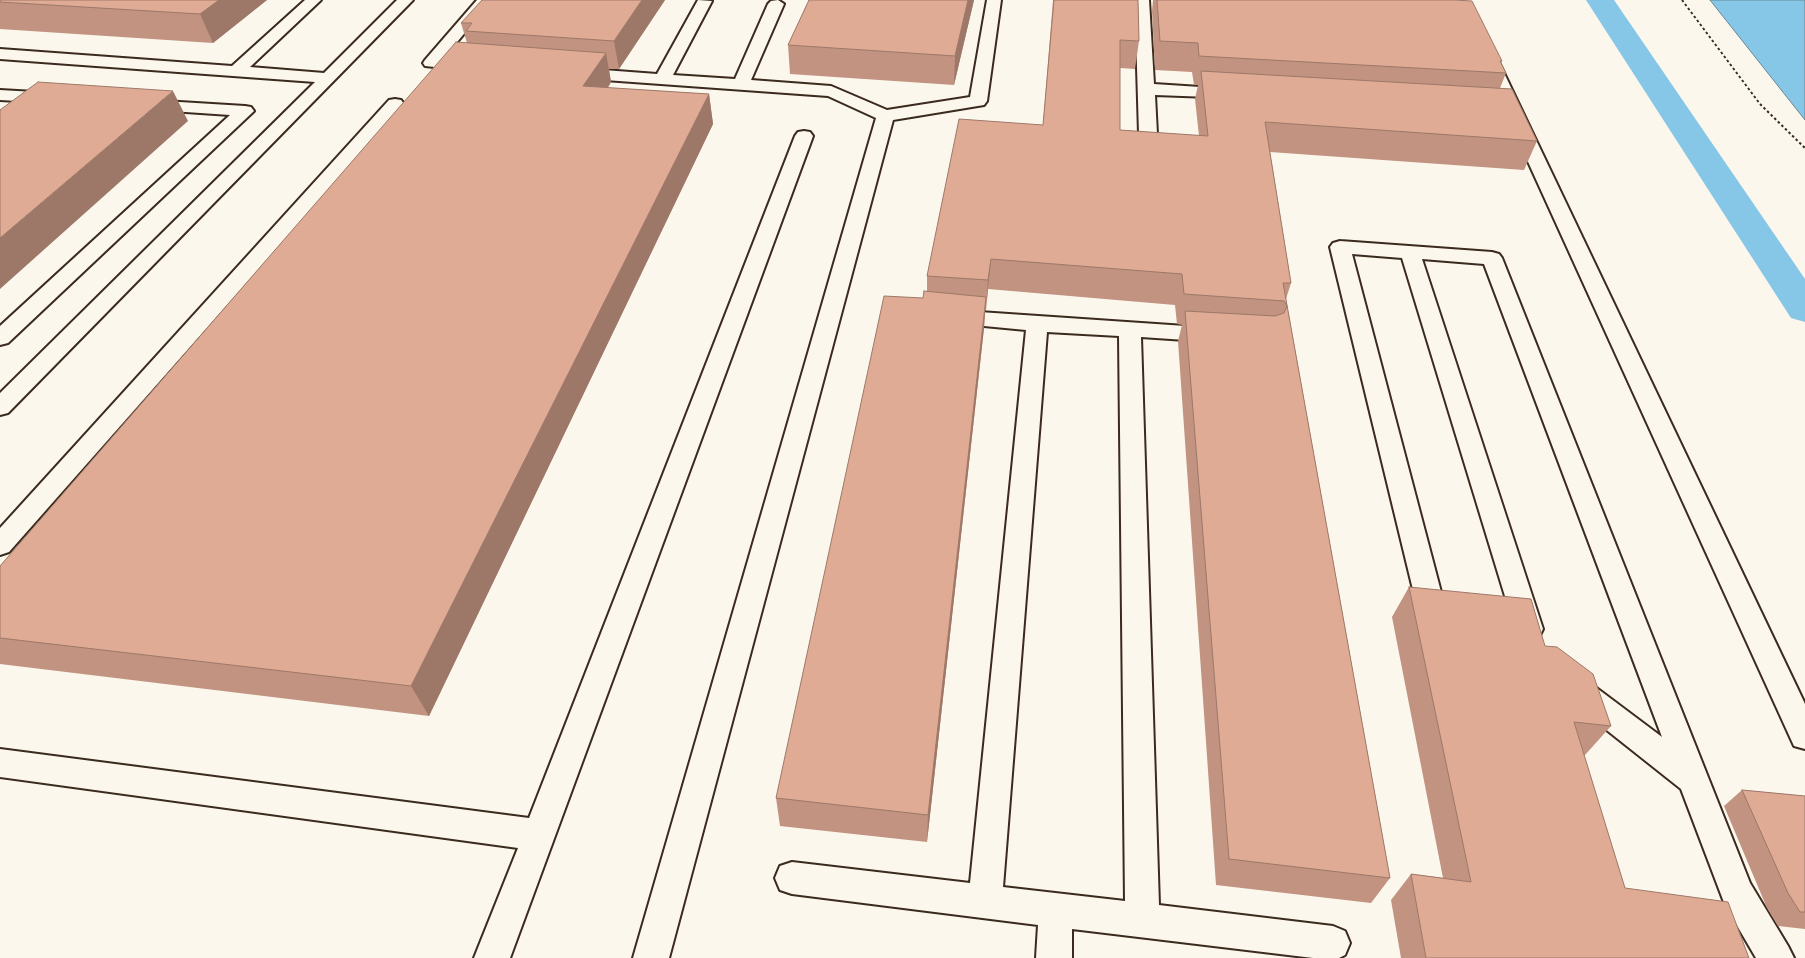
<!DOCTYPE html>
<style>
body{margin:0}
canvas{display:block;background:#fbf7ec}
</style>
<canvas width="1805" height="958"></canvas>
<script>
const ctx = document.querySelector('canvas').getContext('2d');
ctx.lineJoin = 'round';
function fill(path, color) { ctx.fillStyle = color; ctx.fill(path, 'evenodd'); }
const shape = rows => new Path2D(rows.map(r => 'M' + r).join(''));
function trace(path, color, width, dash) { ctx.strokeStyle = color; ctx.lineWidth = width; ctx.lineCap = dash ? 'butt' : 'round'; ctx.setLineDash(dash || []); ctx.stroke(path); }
const water = shape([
 [1710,0,1805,0,1805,120,1710,0]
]);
const canal = shape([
 [1586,0,1614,0,1805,279,1805,322,1791,318,1586,0]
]);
const path = shape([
 [1682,0,1760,104,1805,148]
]);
const service = shape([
 [305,0,321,0,250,67,324,73,397,0,413,0,8,413,0,415,0,393,315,82,0,59,0,49,232,66,305,0],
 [477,0,492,0,443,59,478,63,480,66,478,69,472,71,425,66,423,63,425,60,477,0],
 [698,0,712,1,673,75,735,79,768,4,771,1,778,0,784,4,751,80,831,86,887,110,970,97,987,0,1001,0,987,101,984,105,893,120,669,958,633,958,876,118,828,96,577,78,571,77,569,73,571,69,577,68,657,74,698,0],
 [1135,0,1149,0,1154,84,1231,89,1237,90,1239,94,1237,98,1155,95,1157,134,1154,138,1148,139,1142,138,1139,134,1135,0],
 [1487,49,1495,54,1805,704,1805,749,1794,746,1479,54,1487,49],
 [0,90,52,93,58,94,61,98,58,102,52,103,0,100,0,90],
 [395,99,401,100,404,104,401,108,9,552,0,555,0,528,389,100,395,99],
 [147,100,245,106,251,107,254,111,8,343,0,345,0,326,230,115,141,109,138,105,141,101,147,100],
 [804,131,810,132,813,136,510,958,474,958,518,848,0,777,0,749,529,818,795,136,798,132,804,131],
 [1340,241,1492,252,1499,254,1502,258,1750,883,1788,946,1794,958,1756,958,1725,905,1681,789,1570,701,1565,692,1570,683,1580,679,1590,683,1662,737,1484,264,1422,259,1543,629,1539,637,1529,641,1519,637,1515,629,1402,258,1352,254,1441,592,1460,596,1464,604,1460,612,1450,615,1420,610,1416,602,1330,247,1333,243,1340,241],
 [950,310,1215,328,1223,330,1226,335,1223,340,1215,342,1141,337,1159,905,1333,926,1345,931,1350,943,1345,955,1339,958,1313,958,1072,929,1072,958,1036,958,1038,925,792,894,780,890,775,878,780,866,792,862,970,883,1026,330,942,322,939,317,942,312,950,310],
 [1047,332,1119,336,1125,901,1003,887,1047,332]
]);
const wall = shape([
 [0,0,267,0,213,43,0,29],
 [665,0,619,69,609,69,611,82,608,88,709,94,713,124,429,716,0,664,0,566,467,43,461,23],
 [809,0,974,0,954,85,790,74,788,45],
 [1053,0,1138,0,1139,41,1135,69,1120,68,1120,130,1199,136,1195,99,1198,85,1194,85,1192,72,1155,70,1152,11,1153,0,1454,0,1502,61,1501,63,1506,73,1500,88,1537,141,1524,170,1270,152,1291,283,1286,299,1390,878,1371,903,1216,885,1178,341,1182,325,1177,324,1175,305,988,289,986,310,985,310,984,328,927,842,780,826,776,798,923,298,927,291,927,276,1043,125],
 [1409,587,1545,646,1611,726,1585,755,1584,755,1625,888,1749,958,1401,958,1391,900,1411,874,1443,878,1392,617],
 [1742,790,1805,796,1805,929,1778,926,1767,908,1724,806]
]);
const shadedWall = shape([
 [219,0,267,0,213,43,200,14],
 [642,0,665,0,619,69,614,41],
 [968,0,974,0,954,85,955,56],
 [606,53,611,82,589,115,583,86],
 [173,91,188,121,0,289,0,238],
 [709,94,713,124,429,716,411,686],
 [991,259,988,289,986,310,988,280],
 [986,297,984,328,927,842,928,815]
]);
const building = shape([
 [0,0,219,0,200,14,0,2,0,0],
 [482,0,642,0,614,41,466,31,472,23,461,23,482,0],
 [809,0,968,0,955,56,788,45,809,0],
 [1054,0,1138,0,1139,41,1120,40,1120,130,1208,136,1201,71,1512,89,1537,141,1265,122,1291,283,1283,283,1390,878,1229,859,1185,311,1275,316,1284,313,1287,306,1284,301,1184,294,1182,274,991,259,988,280,927,276,959,119,1043,125,1054,0],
 [1157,0,1454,0,1472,1,1502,61,1500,61,1506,73,1199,56,1198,43,1160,41,1157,0],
 [456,42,606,53,583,86,709,94,411,686,0,638,0,566,456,42],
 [38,82,173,91,0,238,0,110,38,82],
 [924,291,986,297,928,815,776,798,884,296,923,298,924,291],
 [1409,587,1531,599,1545,646,1557,647,1593,674,1611,726,1574,722,1625,888,1728,902,1749,958,1426,958,1411,874,1471,882,1409,587],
 [1742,790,1805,796,1805,912,1800,912,1788,893,1742,790]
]);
fill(water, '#86c6e7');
trace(water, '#688897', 1);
fill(canal, '#86c6e7');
trace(service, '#3b2a1e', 4);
trace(path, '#3b2a1e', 2, [2.5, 2.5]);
fill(service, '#fbf7ec');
fill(wall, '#c19380');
fill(shadedWall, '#9d7868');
fill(building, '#e0ab95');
trace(building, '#9d7868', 1);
</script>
